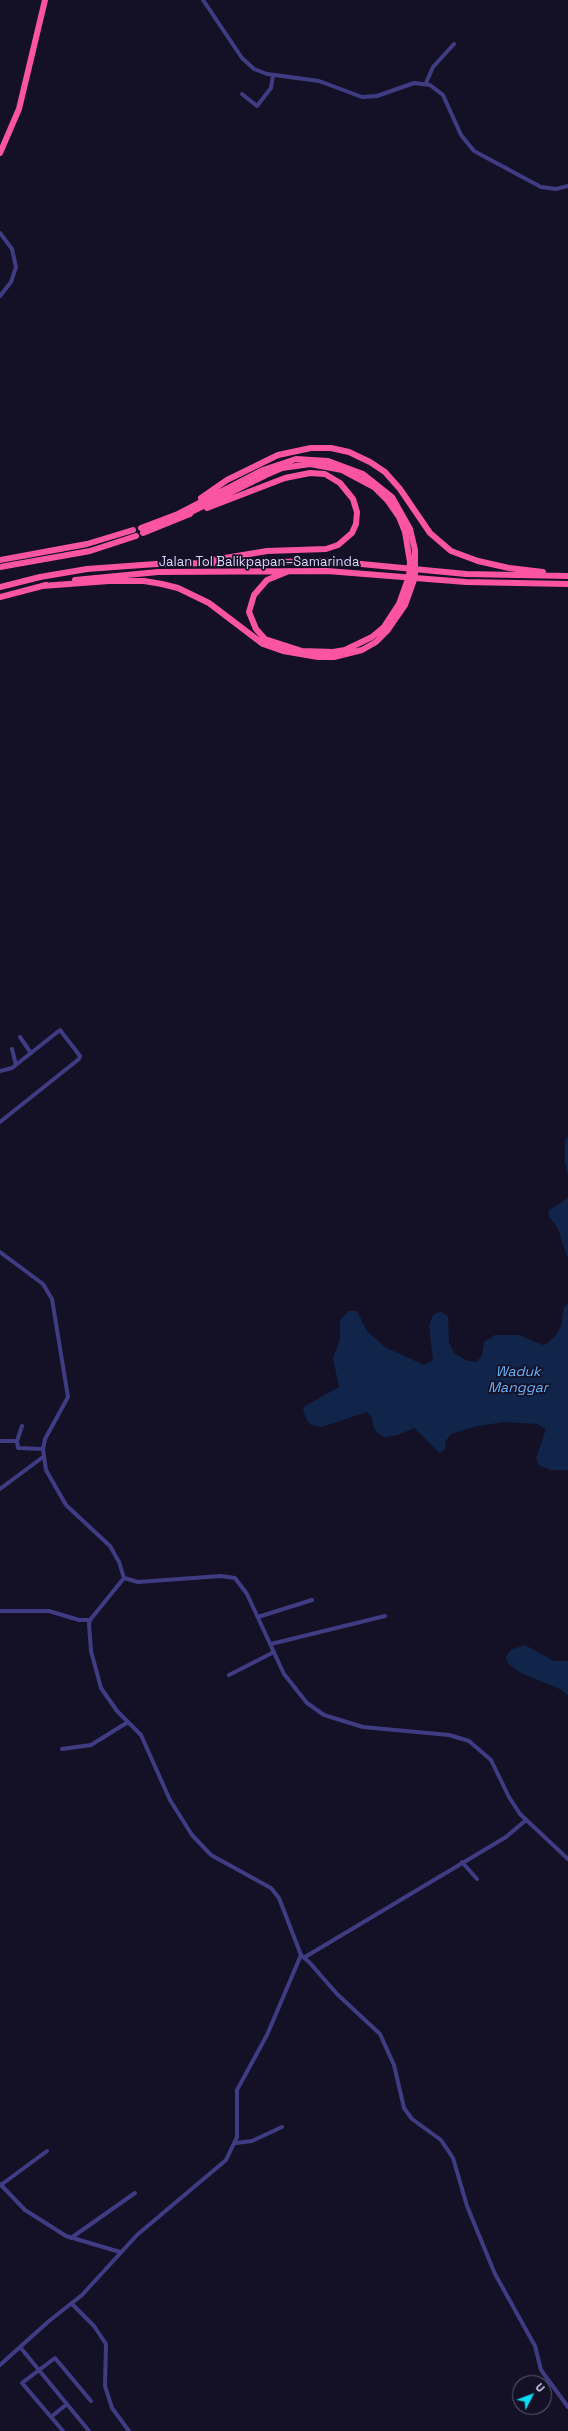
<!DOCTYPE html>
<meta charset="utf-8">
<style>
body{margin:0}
#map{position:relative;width:568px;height:2431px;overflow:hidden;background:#141025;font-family:"Space Grotesk",sans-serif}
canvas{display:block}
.north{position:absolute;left:512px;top:2375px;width:40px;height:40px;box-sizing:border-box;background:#141025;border:1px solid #635f7c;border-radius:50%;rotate:48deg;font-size:11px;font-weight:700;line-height:16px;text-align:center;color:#dad5fe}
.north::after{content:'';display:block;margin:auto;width:14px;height:18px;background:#08ddf7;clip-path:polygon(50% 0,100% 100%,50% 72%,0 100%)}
</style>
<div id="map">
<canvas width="568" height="2431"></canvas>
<div class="north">U</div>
</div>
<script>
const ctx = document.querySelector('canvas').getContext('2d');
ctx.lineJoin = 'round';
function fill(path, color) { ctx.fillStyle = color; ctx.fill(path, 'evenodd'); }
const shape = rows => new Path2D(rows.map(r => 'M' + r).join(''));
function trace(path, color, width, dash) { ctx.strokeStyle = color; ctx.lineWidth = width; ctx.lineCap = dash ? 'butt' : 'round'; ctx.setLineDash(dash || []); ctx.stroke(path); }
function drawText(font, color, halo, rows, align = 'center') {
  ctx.font = font + ' "Space Grotesk",sans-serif'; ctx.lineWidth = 3.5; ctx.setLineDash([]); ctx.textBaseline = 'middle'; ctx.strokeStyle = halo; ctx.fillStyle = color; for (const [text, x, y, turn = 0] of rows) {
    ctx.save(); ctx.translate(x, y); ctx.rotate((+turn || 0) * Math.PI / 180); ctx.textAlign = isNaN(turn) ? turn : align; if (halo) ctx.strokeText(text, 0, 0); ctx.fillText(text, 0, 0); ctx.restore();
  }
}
const water = shape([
 [568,1137,568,1177,565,1162,565,1141],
 [568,1198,568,1259,558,1229,549,1216,548,1211],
 [568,1303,568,1470,551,1470,539,1465,536,1458,546,1429,537,1424,506,1422,477,1426,451,1434,445,1442,445,1449,440,1453,414,1428,398,1435,384,1437,377,1433,373,1426,372,1417,367,1412,322,1427,311,1425,307,1420,303,1410,305,1406,339,1387,333,1358,340,1339,340,1321,348,1311,357,1311,367,1331,385,1347,424,1365,433,1360,429,1326,432,1317,436,1313,442,1312,448,1316,449,1342,454,1353,468,1361,476,1362,482,1356,484,1342,495,1335,519,1335,543,1345,547,1344,556,1335,561,1326,564,1307],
 [525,1645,554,1661,568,1661,568,1696,562,1690,523,1674,508,1664,506,1658,510,1650]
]);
const minor = shape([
 [203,0,242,58,254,69,267,74,319,81,362,97,377,96,414,83,430,85,443,95,461,135,474,151,541,187,556,189,568,186],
 [426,83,433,67,454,44],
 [242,94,257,106,271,88,273,75],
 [0,233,12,249,16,267,11,282,0,296],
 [20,1037,31,1053],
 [12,1049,16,1065],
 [0,1071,12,1068,60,1030,80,1056,79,1059,0,1122],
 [0,1252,43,1284,52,1299,68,1397,45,1439,43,1449,46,1470,66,1505,110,1546,119,1562,124,1578],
 [22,1426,17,1441,18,1448,43,1449],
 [0,1441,17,1441],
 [0,1489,43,1457],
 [124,1578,90,1620,89,1624,91,1651,101,1688,117,1711,141,1735,170,1800,192,1835,211,1855,271,1888,279,1898,301,1955,310,1963,337,1994,380,2034,394,2065,404,2108,412,2119,441,2140,453,2158,467,2206,495,2274,535,2346,541,2370,568,2407],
 [124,1578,138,1582,221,1576,235,1578,247,1594,284,1674,307,1703,324,1715,363,1727,449,1735,469,1741,491,1760,509,1797,520,1814,568,1859],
 [0,1611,49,1611,79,1620,90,1620],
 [258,1617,312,1600],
 [271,1644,385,1616],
 [229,1675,274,1652],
 [62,1749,91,1745,128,1722],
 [462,1862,477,1879],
 [305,1957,506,1837,526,1820],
 [236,2143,252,2141,282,2127],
 [0,2184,25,2210,66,2236,120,2252],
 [1,2185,47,2151],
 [71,2238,135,2193],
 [72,2304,94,2326,106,2344,105,2386,112,2408,129,2431],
 [20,2347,89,2431],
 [0,2365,49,2321,82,2295,137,2235,226,2160,237,2137,237,2090,267,2035,301,1955],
 [51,2417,67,2404],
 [63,2431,22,2383,55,2358,91,2401]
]);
const highway = shape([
 [0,153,19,109,45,0],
 [201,498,227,480,278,455,311,448,331,448,349,452,370,462,385,472,400,489,430,533,451,551,478,561,509,568,543,572],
 [207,508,285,478,310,473,325,474,340,483,353,499,357,512,356,524,352,533,338,545,326,549,267,551,213,560],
 [187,514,266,475,282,468,310,464,342,470,374,487,388,501,399,517,405,532,410,562,409,576,399,604,384,627,372,637,345,650,333,652,302,651,265,639,256,629,249,612,254,595,267,580,289,571],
 [143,533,190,514],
 [0,560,87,544,133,530],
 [0,567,90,551,136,536],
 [75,580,158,572,327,571,466,582,568,584],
 [42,586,109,581,144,581,162,584,178,588,209,603,263,644,283,651,318,657,334,657,362,650,376,642,387,631,405,605,415,577,415,550,410,529,392,497,363,474,328,461,296,459,263,470,178,514,141,528],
 [0,587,40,577,87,569,156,564,330,561,466,574,568,576],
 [0,597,46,585]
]);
const streetNames = [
 ["Jalan Tol Balikpapan–Samarinda",259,562]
];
const waterNames = [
 ["Waduk",518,1372],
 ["Manggar",518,1388]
];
fill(water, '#102549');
trace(minor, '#403c83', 4);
trace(highway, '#fa54a2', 6);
drawText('13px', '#dad5fe', '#141025', streetNames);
drawText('italic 14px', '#67b5fa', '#141025', waterNames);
</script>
